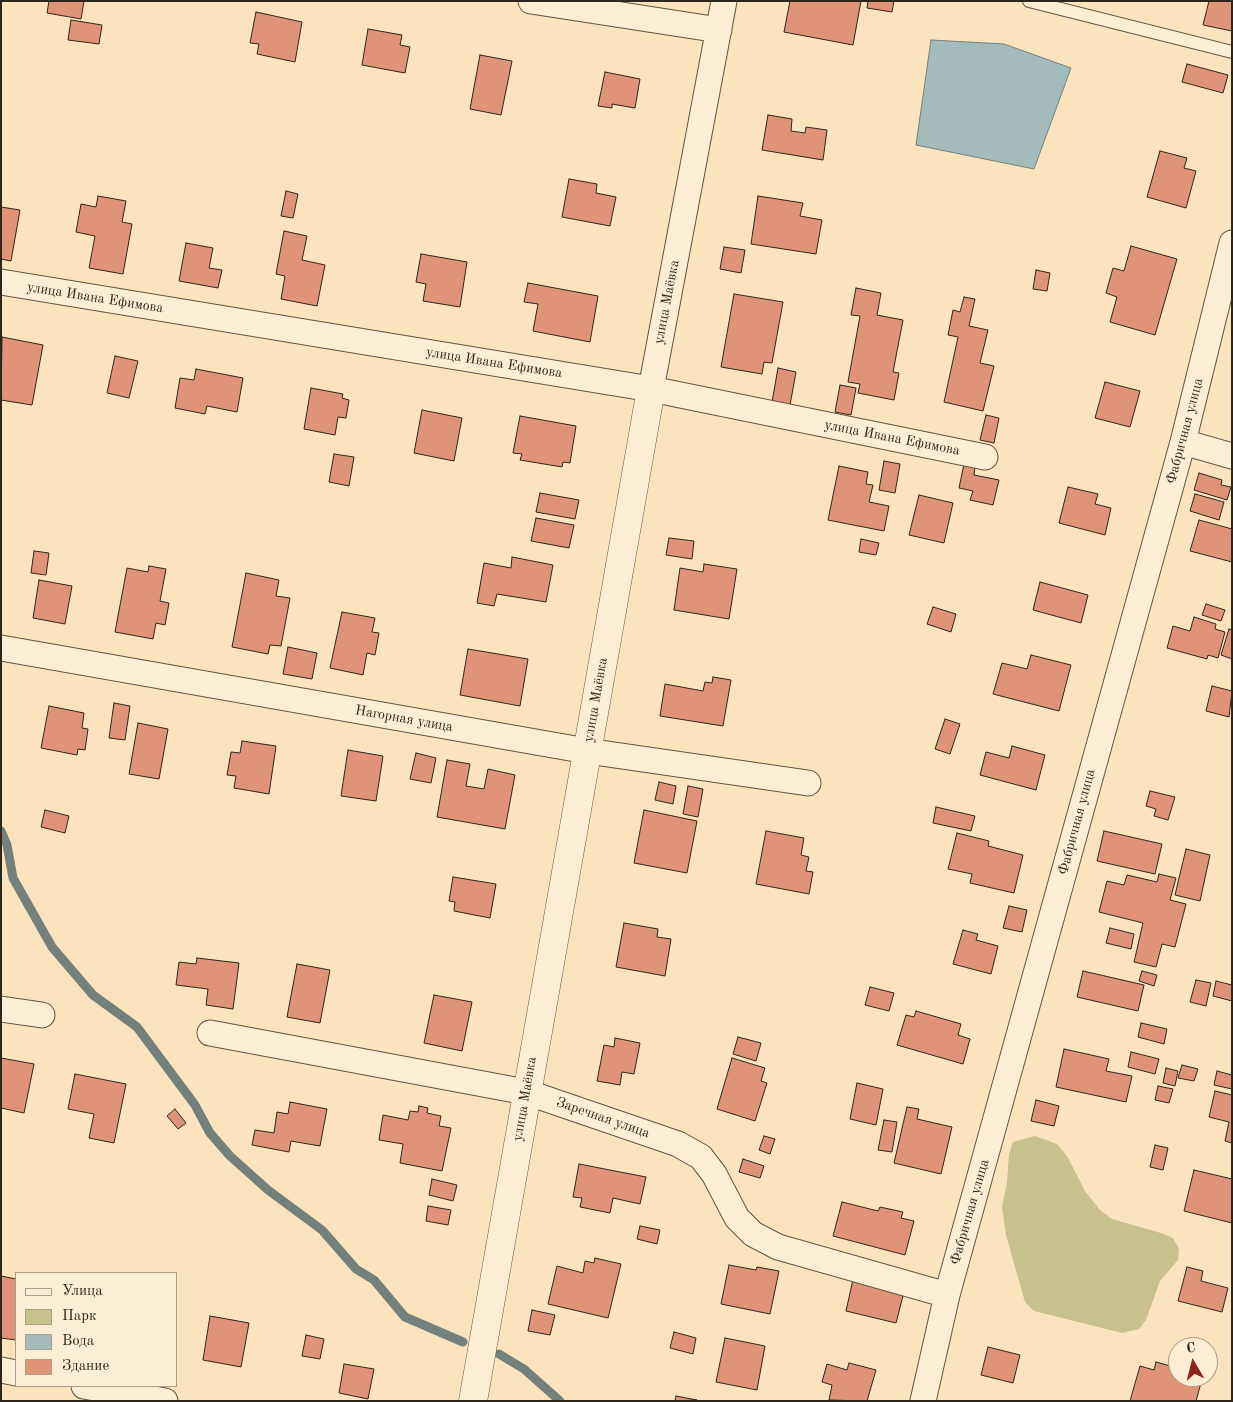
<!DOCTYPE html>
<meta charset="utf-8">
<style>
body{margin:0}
#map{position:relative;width:1233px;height:1402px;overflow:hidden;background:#fbe4bd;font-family:"Old Standard TT",serif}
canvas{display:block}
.frame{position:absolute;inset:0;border:2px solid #2e251b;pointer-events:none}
.legend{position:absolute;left:15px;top:1272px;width:162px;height:115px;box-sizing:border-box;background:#fcedd4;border:1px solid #aa9d8a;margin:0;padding:6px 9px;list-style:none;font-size:15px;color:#2e251b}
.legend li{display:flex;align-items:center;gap:10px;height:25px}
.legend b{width:25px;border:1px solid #aa9d8a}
.north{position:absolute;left:1168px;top:1337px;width:50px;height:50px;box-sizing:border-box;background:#fcedd4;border:1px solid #aa9d8a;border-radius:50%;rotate:352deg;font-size:14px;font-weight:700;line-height:20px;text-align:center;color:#2e251b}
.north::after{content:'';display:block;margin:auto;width:18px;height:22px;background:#8f2418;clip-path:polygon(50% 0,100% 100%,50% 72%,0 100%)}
</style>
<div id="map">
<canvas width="1233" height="1402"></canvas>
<div class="frame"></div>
<ul class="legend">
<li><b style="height:6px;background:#fcedd4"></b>Улица</li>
<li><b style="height:14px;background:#c7c18c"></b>Парк</li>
<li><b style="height:14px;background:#a3bcbb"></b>Вода</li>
<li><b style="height:14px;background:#df9478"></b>Здание</li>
</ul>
<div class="north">С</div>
</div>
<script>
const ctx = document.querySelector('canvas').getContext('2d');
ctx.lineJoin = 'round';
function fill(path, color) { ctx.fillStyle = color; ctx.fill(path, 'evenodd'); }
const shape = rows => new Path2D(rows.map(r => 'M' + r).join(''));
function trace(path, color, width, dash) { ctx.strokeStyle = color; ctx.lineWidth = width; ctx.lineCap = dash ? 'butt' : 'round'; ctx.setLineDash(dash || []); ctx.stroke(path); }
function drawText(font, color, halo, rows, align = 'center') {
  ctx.font = font + ' "Old Standard TT",serif'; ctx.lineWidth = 4; ctx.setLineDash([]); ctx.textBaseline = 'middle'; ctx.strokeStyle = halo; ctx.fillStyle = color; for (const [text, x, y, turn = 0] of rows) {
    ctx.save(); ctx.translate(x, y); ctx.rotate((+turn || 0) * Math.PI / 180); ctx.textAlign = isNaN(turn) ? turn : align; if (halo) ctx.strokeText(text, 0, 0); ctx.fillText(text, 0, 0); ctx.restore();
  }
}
const green = shape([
 [1035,1136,1057,1144,1067,1156,1085,1191,1100,1210,1112,1219,1161,1233,1173,1238,1179,1249,1178,1260,1160,1281,1146,1320,1139,1329,1122,1333,1034,1311,1025,1302,1006,1235,1002,1207,1007,1182,1009,1154,1013,1142]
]);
const water = shape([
 [931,40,1004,44,1071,68,1034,169,916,145,931,40]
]);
const stream = shape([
 [1,831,7,845,13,878,52,947,93,995,137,1027,195,1105,210,1133,230,1156,268,1190,322,1230,356,1269,374,1280,405,1317,463,1342],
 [499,1354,524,1369,560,1401]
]);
const building = shape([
 [49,1,84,1,81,19,47,13,49,1],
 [790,1,861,1,853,45,784,32,790,1],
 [868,1,894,1,892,12,867,8,868,1],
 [1209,1,1232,1,1232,31,1203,25,1209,1],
 [256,12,302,22,295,62,257,54,259,44,250,43,256,12],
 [71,20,102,25,99,44,68,40,71,20],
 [368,29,402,35,400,45,410,47,405,73,362,65,368,29],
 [480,55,512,61,501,115,470,109,480,55],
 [1187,64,1228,75,1223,93,1182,82,1187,64],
 [605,72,640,79,635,108,612,104,612,108,598,106,605,72],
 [768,115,792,119,791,131,805,133,806,127,827,130,823,160,762,150,768,115],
 [1160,151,1187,158,1184,168,1196,171,1186,208,1147,197,1160,151],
 [569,179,597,184,596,193,616,197,610,226,562,217,569,179],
 [286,191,298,194,293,218,281,216,286,191],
 [98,196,126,201,122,222,132,224,123,274,89,268,95,236,76,232,81,204,96,207,98,196],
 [758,196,803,203,800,216,822,220,816,254,751,244,758,196],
 [1,207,20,210,11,261,1,259,1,207],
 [284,231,307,236,302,260,325,265,317,306,281,299,285,276,276,274,284,231],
 [186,243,213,248,209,268,222,270,218,288,179,281,186,243],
 [1131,246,1177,259,1155,335,1110,322,1117,297,1106,293,1113,268,1124,271,1131,246],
 [724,247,745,250,741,273,720,269,724,247],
 [421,254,467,262,460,307,423,301,426,284,416,282,421,254],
 [1036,270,1050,273,1047,291,1033,289,1036,270],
 [528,283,598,296,590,342,533,331,538,304,524,302,528,283],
 [856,288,881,293,877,315,903,320,893,372,899,373,894,400,858,393,860,384,848,382,860,316,851,315,856,288],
 [734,294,783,302,772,363,764,362,762,374,721,367,734,294],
 [964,297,975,299,969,326,988,330,980,363,994,366,983,411,944,402,958,337,948,335,953,310,960,312,964,297],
 [2,337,43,345,32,405,1,400,2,337],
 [115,356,138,361,129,398,107,393,115,356],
 [778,368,796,372,790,405,772,402,778,368],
 [196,369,243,378,237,412,207,406,205,414,175,408,180,378,194,380,196,369],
 [1105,382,1140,391,1130,427,1095,418,1105,382],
 [840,385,856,388,851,415,835,412,840,385],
 [311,388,343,394,342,398,349,400,346,418,338,417,335,435,304,429,311,388],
 [422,410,462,418,454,461,414,453,422,410],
 [986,415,999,418,994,443,980,440,986,415],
 [520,416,576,426,570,463,563,462,562,467,520,460,522,454,513,453,520,416],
 [334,454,354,457,349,486,329,482,334,454],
 [884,461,900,464,895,493,879,490,884,461],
 [964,464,975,467,974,475,999,480,993,505,970,500,973,491,959,488,964,464],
 [839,466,868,472,866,484,873,485,869,502,889,506,884,531,828,520,839,466],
 [1199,473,1222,480,1221,485,1231,487,1227,500,1194,490,1199,473],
 [1068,487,1098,494,1095,504,1111,508,1105,535,1059,523,1068,487],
 [540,493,579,500,575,519,536,512,540,493],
 [1195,494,1224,502,1219,520,1190,511,1195,494],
 [919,495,953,503,944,543,909,535,919,495],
 [536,518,574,525,569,548,531,541,536,518],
 [1199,520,1232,529,1232,562,1190,551,1199,520],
 [669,538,694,541,692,559,666,555,669,538],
 [861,539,879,543,876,555,859,552,861,539],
 [34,551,49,553,46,575,31,573,34,551],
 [512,557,553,565,546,602,497,594,494,606,477,603,484,563,511,568,512,557],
 [704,564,737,569,729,619,674,610,680,568,703,572,704,564],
 [149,566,166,569,160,601,169,603,165,625,156,623,153,639,115,632,127,568,148,572,149,566],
 [246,573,279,580,276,596,290,598,281,646,270,645,268,654,232,647,246,573],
 [39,580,72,586,65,624,33,618,39,580],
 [1040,582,1088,595,1081,623,1033,610,1040,582],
 [1206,604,1225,610,1221,621,1202,615,1206,604],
 [933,607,956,614,951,632,927,624,933,607],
 [342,612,375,618,372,632,379,633,375,655,367,653,363,675,330,668,342,612],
 [1194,617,1216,624,1215,629,1225,632,1218,658,1208,655,1207,659,1167,648,1173,626,1190,631,1194,617],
 [1229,629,1232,630,1232,659,1221,655,1229,629],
 [288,647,317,653,312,679,283,674,288,647],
 [468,649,528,659,520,706,460,695,468,649],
 [1031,655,1071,665,1059,711,993,694,1002,663,1027,669,1031,655],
 [713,677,731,680,723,726,660,716,665,684,703,691,705,682,712,683,713,677],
 [1212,686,1232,691,1229,717,1206,711,1212,686],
 [114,703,130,706,125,740,109,738,114,703],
 [49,706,84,713,82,728,88,729,85,750,78,749,77,755,41,748,49,706],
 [945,719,960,724,950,754,935,749,945,719],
 [138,723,168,729,159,779,129,774,138,723],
 [242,741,276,746,269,794,234,788,236,776,227,775,231,752,240,753,242,741],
 [1012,746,1045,755,1036,790,980,775,986,752,1009,758,1012,746],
 [348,750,383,756,376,801,341,796,348,750],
 [416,753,436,758,431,783,410,779,416,753],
 [447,760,470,764,466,786,484,789,488,769,515,775,505,829,437,817,447,760],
 [659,782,676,786,673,804,655,800,659,782],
 [688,786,703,789,698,817,683,814,688,786],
 [1150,791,1175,797,1168,820,1154,816,1156,809,1146,806,1150,791],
 [936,807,975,816,971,831,933,823,936,807],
 [45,810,69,816,65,833,41,827,45,810],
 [644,810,697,821,687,873,634,863,644,810],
 [766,831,804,838,801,855,809,857,806,871,813,872,809,894,756,884,766,831],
 [1104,831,1162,844,1155,874,1097,861,1104,831],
 [957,833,989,841,988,846,1023,855,1014,893,970,883,972,874,948,869,957,833],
 [1186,849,1210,855,1200,901,1175,895,1186,849],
 [1159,874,1176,878,1170,900,1186,904,1175,947,1162,944,1156,967,1134,962,1143,923,1099,912,1107,881,1124,885,1127,875,1157,882,1159,874],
 [453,877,496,884,490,918,454,911,455,902,449,901,453,877],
 [1009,906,1027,910,1022,932,1003,928,1009,906],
 [624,923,658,929,657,937,671,939,665,976,616,967,624,923],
 [1110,928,1134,934,1131,949,1106,943,1110,928],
 [963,930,978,934,976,940,998,946,991,974,953,964,963,930],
 [197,958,239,963,233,1009,206,1005,208,989,176,985,179,962,196,964,197,958],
 [297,964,330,970,320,1023,287,1017,297,964],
 [1083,971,1144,985,1138,1011,1077,997,1083,971],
 [1142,971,1157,975,1154,986,1139,981,1142,971],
 [1196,980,1211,983,1206,1006,1190,1002,1196,980],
 [1216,981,1232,985,1232,1001,1213,996,1216,981],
 [870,987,894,993,889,1011,865,1005,870,987],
 [434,995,472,1002,462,1051,424,1043,434,995],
 [916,1011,961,1024,958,1035,970,1039,963,1064,897,1045,906,1015,914,1017,916,1011],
 [1141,1023,1167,1029,1164,1044,1138,1037,1141,1023],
 [738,1037,761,1043,756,1061,733,1054,738,1037],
 [615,1038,640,1043,634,1074,622,1072,620,1085,597,1081,604,1045,614,1047,615,1038],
 [1064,1049,1109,1059,1106,1071,1132,1076,1126,1102,1056,1087,1064,1049],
 [1131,1052,1159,1059,1155,1074,1128,1067,1131,1052],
 [1,1058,34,1064,24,1113,1,1108,1,1058],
 [732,1058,765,1068,761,1081,767,1083,755,1121,717,1109,732,1058],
 [1182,1065,1198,1069,1194,1081,1178,1078,1182,1065],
 [1166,1068,1178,1071,1175,1086,1163,1083,1166,1068],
 [1217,1071,1232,1075,1232,1089,1214,1085,1217,1071],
 [75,1074,126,1084,114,1143,89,1138,94,1114,68,1109,75,1074],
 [857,1083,883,1089,876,1125,850,1119,857,1083],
 [1158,1086,1173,1089,1169,1103,1155,1100,1158,1086],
 [1215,1091,1232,1095,1232,1143,1225,1141,1229,1122,1209,1117,1215,1091],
 [1036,1100,1059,1106,1054,1126,1031,1121,1036,1100],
 [290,1102,327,1109,320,1146,291,1141,289,1152,252,1145,255,1130,274,1133,277,1112,288,1114,290,1102],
 [419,1106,428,1108,427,1113,441,1116,439,1126,451,1128,442,1171,400,1163,403,1144,379,1140,383,1115,408,1120,410,1111,418,1112,419,1106],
 [907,1107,919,1109,917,1119,952,1127,941,1174,894,1163,907,1107],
 [175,1109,186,1123,178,1129,167,1116,175,1109],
 [884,1120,897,1122,892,1152,878,1150,884,1120],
 [764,1136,775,1139,770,1154,759,1150,764,1136],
 [1155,1145,1168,1148,1163,1170,1150,1167,1155,1145],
 [743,1159,764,1166,760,1178,739,1172,743,1159],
 [579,1164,646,1177,640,1204,613,1198,610,1213,580,1207,582,1198,573,1197,579,1164],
 [1194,1170,1232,1179,1232,1223,1184,1211,1194,1170],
 [432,1179,457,1185,453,1201,429,1195,432,1179],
 [842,1202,878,1211,880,1207,903,1212,901,1218,914,1221,905,1255,833,1236,842,1202],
 [428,1206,451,1210,448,1225,426,1221,428,1206],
 [640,1226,660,1230,657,1244,637,1239,640,1226],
 [595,1258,621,1264,608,1318,548,1304,557,1266,583,1273,585,1261,594,1263,595,1258],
 [729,1265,756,1270,757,1267,779,1271,770,1314,721,1304,729,1265],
 [1187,1267,1203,1271,1201,1281,1228,1288,1222,1312,1178,1301,1187,1267],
 [854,1275,905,1288,896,1323,846,1311,854,1275],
 [1,1276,16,1279,16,1340,1,1338,1,1276],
 [532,1310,555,1315,550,1335,528,1331,532,1310],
 [210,1316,249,1323,241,1367,203,1360,210,1316],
 [674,1332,696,1338,693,1354,670,1348,674,1332],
 [306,1335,324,1339,320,1359,302,1356,306,1335],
 [725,1338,765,1346,757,1390,716,1382,725,1338],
 [988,1347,1020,1355,1013,1383,981,1375,988,1347],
 [1156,1362,1178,1368,1178,1377,1201,1383,1196,1401,1130,1401,1140,1366,1154,1370,1156,1362],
 [849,1363,876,1370,867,1401,829,1400,832,1385,822,1382,827,1364,847,1370,849,1363],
 [344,1364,374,1369,368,1399,339,1393,344,1364],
 [676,1396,697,1400,675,1401,676,1396]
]);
const service = shape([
 [1029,1,1232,52]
]);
const minor = shape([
 [531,1,719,30],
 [1,282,651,389,985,457],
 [651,389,724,1],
 [1183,442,1232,456],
 [1,648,587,751,808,783],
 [1,1009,42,1015],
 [210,1033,526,1092,678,1144,701,1157,714,1174,737,1218,753,1234,778,1247,947,1295],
 [1,1370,16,1373],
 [84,1386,165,1401],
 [923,1401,947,1295,1183,442,1232,243]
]);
const tertiary = shape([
 [473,1401,651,389]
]);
const streetNames = [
 ["улица Ивана Ефимова",95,298,9],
 ["улица Маёвка",667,302,-79],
 ["улица Ивана Ефимова",494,363,9],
 ["Фабричная улица",1185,431,-75],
 ["улица Ивана Ефимова",892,438,11],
 ["улица Маёвка",596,700,-80],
 ["Нагорная улица",404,719,10],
 ["Фабричная улица",1077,822,-75],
 ["улица Маёвка",525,1099,-80],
 ["Заречная улица",603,1118,19],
 ["Фабричная улица",970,1212,-74]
];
fill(green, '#c7c18c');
fill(water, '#a3bcbb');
trace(water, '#74807b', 1);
trace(stream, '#74807b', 9);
fill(building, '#df9478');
trace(building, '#2e251b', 1);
trace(service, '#615544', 14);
trace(minor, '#615544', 27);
trace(tertiary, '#615544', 29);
trace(service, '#fcedd4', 12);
trace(minor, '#fcedd4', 25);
trace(tertiary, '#fcedd4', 28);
drawText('14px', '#2e251b', '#fcedd4', streetNames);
</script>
